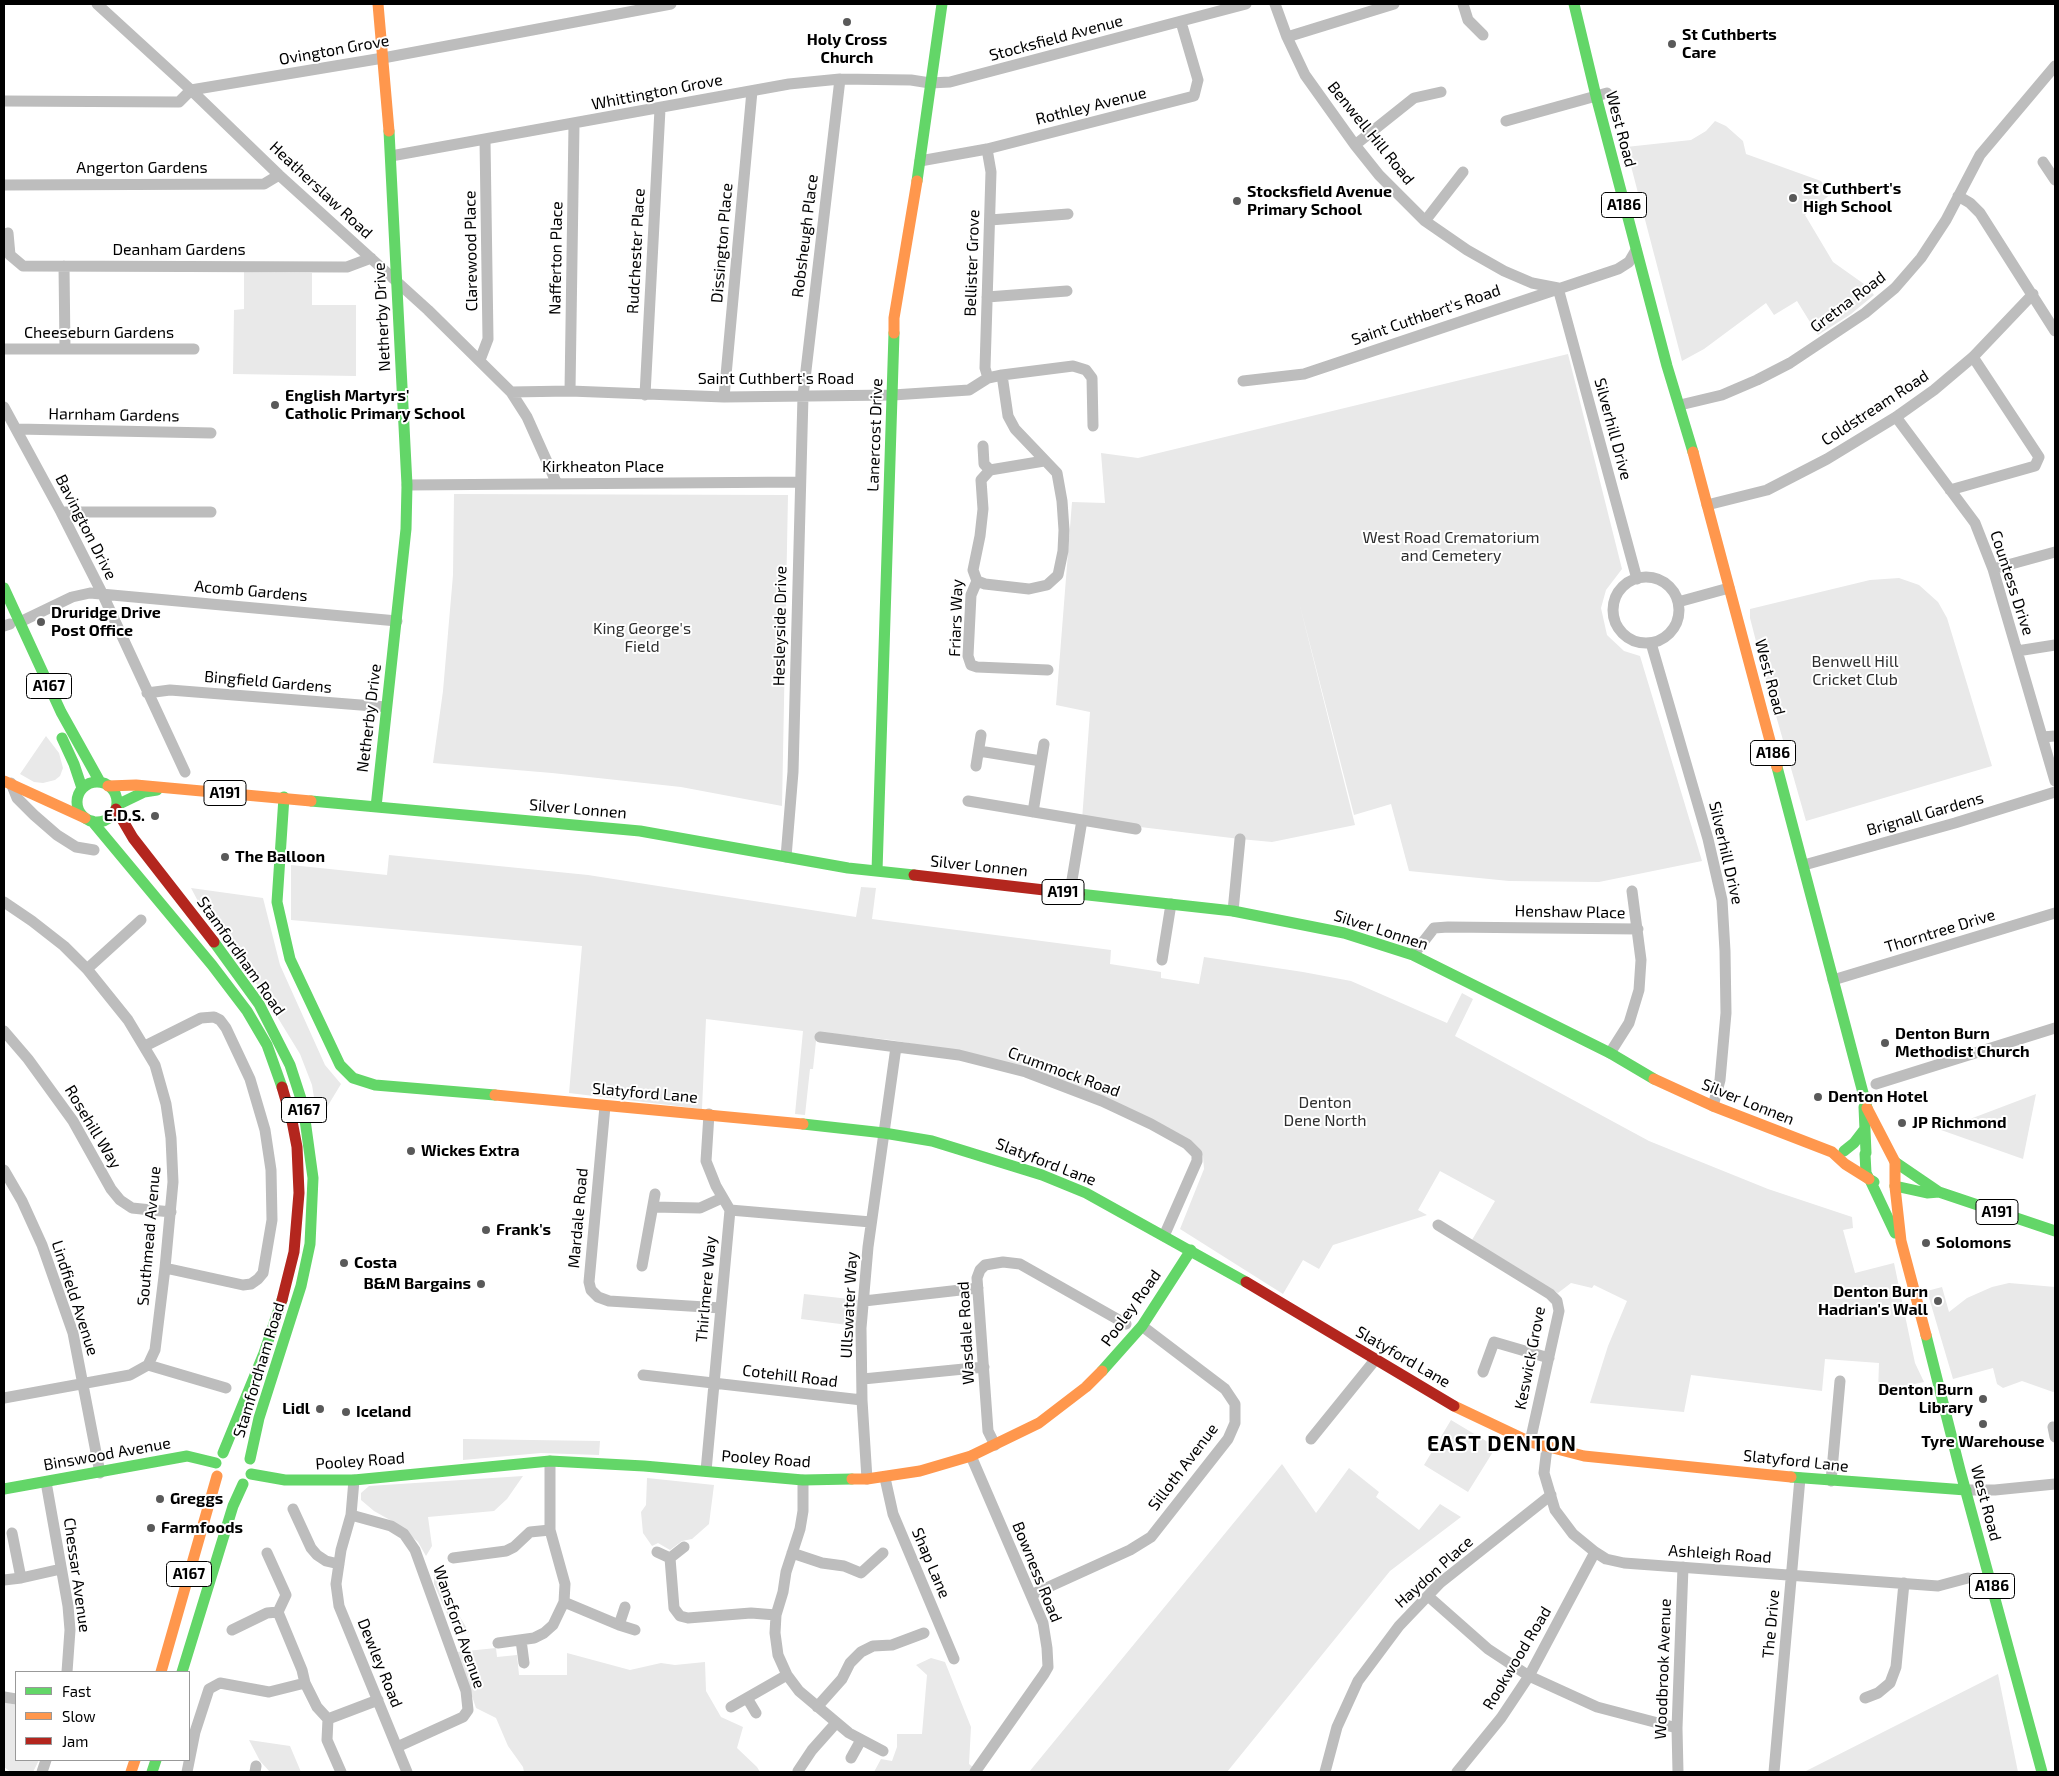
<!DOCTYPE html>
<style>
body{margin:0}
#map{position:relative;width:2059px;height:1776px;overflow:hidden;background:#fff;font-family:"Exo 2",sans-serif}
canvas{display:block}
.frame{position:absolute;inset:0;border:5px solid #000;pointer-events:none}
.legend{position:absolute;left:15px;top:1671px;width:175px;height:90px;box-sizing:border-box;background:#fff;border:1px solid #999;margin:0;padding:6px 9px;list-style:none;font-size:15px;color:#000}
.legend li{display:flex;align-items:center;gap:10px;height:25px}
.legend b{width:25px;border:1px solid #999}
</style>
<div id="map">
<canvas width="2059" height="1776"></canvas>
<div class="frame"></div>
<ul class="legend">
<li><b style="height:6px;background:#63d668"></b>Fast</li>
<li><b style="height:6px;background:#ff974d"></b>Slow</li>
<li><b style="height:6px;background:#b3261e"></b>Jam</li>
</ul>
</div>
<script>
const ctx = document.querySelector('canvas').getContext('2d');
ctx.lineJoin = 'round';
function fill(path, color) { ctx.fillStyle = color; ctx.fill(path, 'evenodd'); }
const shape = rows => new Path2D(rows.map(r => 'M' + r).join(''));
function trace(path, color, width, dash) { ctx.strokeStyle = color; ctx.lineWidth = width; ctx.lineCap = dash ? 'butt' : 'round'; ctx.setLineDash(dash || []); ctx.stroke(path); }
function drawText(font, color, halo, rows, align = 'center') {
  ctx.font = font + ' "Exo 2",sans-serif'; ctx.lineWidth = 4; ctx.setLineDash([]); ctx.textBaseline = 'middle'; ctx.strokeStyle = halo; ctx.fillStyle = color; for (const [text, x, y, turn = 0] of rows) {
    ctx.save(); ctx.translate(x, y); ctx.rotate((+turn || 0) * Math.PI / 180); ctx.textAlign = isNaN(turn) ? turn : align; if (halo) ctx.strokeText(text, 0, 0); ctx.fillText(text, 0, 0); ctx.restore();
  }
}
const green = shape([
 [1715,121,1726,126,1743,141,1746,154,1821,181,1831,194,1805,215,1833,262,1864,284,1874,295,1851,314,1818,335,1797,301,1774,315,1766,303,1704,349,1682,361,1626,147,1691,140,1706,131],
 [244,272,312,273,312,305,356,305,356,376,233,374,234,310,244,309],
 [1568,354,1622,569,1606,590,1601,608,1607,635,1624,651,1640,656,1702,861,1599,882,1509,881,1409,871,1391,804,1354,815,1299,602,1355,825,1272,842,1240,839,1082,820,1090,712,1056,705,1072,502,1105,503,1101,453,1138,458],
 [454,494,788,495,782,806,681,787,552,773,433,763,443,691,453,575],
 [1899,578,1919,585,1938,602,1947,618,1992,766,1806,821,1767,684,1750,618,1750,609,1870,580],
 [46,736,59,753,63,768,60,776,55,780,43,783,34,782,20,774],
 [389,855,588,875,856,917,861,887,876,888,872,919,1111,950,1110,964,1161,972,1161,978,1199,984,1204,957,1303,972,1351,981,1447,1023,1462,993,1473,999,1455,1036,1649,1141,1768,1189,1852,1217,1853,1228,1843,1230,1855,1273,1894,1263,1915,1363,1924,1382,1878,1392,1879,1363,1825,1359,1822,1391,1691,1375,1684,1412,1590,1403,1608,1346,1627,1301,1594,1285,1592,1288,1571,1283,1558,1293,1472,1240,1495,1201,1440,1171,1418,1210,1427,1215,1333,1245,1319,1269,1303,1260,1283,1294,1180,1229,1204,1169,1203,1156,1192,1142,1152,1120,960,1052,891,1040,817,1032,813,1069,810,1069,805,1115,795,1114,803,1031,706,1019,702,1109,569,1093,582,946,291,920,291,865,387,875],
 [191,888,263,898,280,965,325,1065,341,1084,318,1122,312,1085,300,1054,259,987,209,922],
 [2036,1094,2023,1159,1941,1130],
 [2009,1283,2055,1287,2055,1391,2053,1392,2022,1381,2003,1388,1997,1384,1993,1368,1953,1379,1927,1291,1942,1287,1949,1312,1967,1298,1992,1287],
 [804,1294,859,1300,856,1326,801,1319],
 [1451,1420,1496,1447,1468,1492,1424,1465],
 [463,1439,600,1441,599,1455,541,1453,463,1460],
 [1282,1464,1316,1513,1349,1468,1379,1492,1376,1497,1419,1530,1440,1504,1461,1517,1390,1571,1227,1772,1029,1772],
 [523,1476,507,1499,494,1511,428,1517,432,1546,426,1556,418,1542,399,1525,374,1511,361,1500,361,1493,369,1486],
 [647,1478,714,1485,709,1524,692,1539,682,1541,670,1550,658,1543,652,1546,643,1533,641,1512,646,1505],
 [438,1571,444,1575,457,1612,469,1632,462,1635,456,1631,452,1625,434,1584,434,1573],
 [496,1648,497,1657,517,1655,519,1675,567,1675,567,1653,630,1670,661,1663,675,1665,705,1662,706,1691,721,1717,743,1727,737,1748,757,1767,760,1772,524,1772,523,1767,508,1746,496,1718,476,1708,457,1652],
 [931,1658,945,1662,971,1727,969,1764,979,1772,874,1772,881,1759,892,1761,897,1747,897,1734,922,1734,927,1675,916,1665],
 [1998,1674,2018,1772,1804,1772],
 [4,1702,16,1705,16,1760,39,1760,33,1772,11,1772,4,1767],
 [249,1740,290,1746,301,1772,270,1772,260,1761]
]);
const street = shape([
 [97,4,191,90,279,175,428,310,511,392,527,417,557,484],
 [1275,4,1287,37,1305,75,1355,145,1379,175,1425,221,1467,250,1504,271,1532,283,1558,288,1637,579],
 [1463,4,1468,20,1483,35],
 [1287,37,1394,4],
 [4,101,179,102,191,90,383,58,671,4],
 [1506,121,1607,93],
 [1355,145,1414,98,1441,92],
 [987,149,991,172,985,368,988,378],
 [391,156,789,84,840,79,911,80,930,83,950,82,1246,4],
 [920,161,987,149,1194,96,1198,80,1181,22],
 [2043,162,2055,180],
 [4,185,264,184,279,175],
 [1958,196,1970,203,1980,213,2055,331],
 [990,220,1068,214],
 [1425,221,1463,172],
 [8,233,10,255,23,266,347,267,371,258],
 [64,266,65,349],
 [987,297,1067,291],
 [4,349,194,349],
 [480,360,488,339,485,140],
 [1243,381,1304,374,1618,269,1629,262,1636,250],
 [570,391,574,125],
 [511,392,570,391,724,397,893,395,969,390,988,378,1002,375,1073,366,1086,370,1092,378,1093,426],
 [645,395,660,109],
 [724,397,752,91],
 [1680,405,1722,395,1757,380,1790,363,1865,313,1895,288,1921,258,1946,220,1980,155,2055,66],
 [4,407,61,512,102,593,185,772],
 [1896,417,1975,523,1993,569,2055,781],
 [17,429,211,433],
 [983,446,984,464,990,470,1044,461],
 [990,470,981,480,983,509,980,536,973,570,977,581,971,595,968,656,971,665,977,667,1048,670],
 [407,485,800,482],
 [1950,490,2035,466,2039,457,1973,357],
 [1707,505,1767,490,1827,459,1896,417,1934,390,1973,357,2033,294],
 [61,512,211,512],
 [1993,569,2055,552],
 '1613 610a33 33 0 1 1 66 0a33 33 0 1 1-66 0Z',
 [977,581,985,584,1029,589,1047,585,1058,575,1063,551,1064,530,1062,501,1057,473,1015,429,1008,416,1002,375],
 [1678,602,1729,588],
 [20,622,72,597,90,593,397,621],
 [4,626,10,624],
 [1651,643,1708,839,1722,900,1725,951,1726,1013,1720,1080,1713,1106],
 [2017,651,2055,645],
 [147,693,170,690,386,707],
 [2042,737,2055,736],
 [979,751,1041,761],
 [976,766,981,735],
 [11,783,17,798,34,815,57,835,76,847,94,850],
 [968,801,1136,829],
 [1033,812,1044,744],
 [786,857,793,772,803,396,840,79],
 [1804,865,1955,823,2055,792],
 [1070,892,1082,820],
 [4,902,32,921,64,946,87,969,128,1020,155,1065,166,1104,171,1138,173,1182,165,1268,155,1350,148,1365],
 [1233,911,1240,839],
 [1413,955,1434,928,1448,927,1638,929],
 [1162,960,1171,904],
 [87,969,141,920],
 [1833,980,2055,913],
 [4,1031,28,1059,73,1121,111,1189,120,1200,132,1208,171,1212],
 [820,1037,959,1055,1026,1072,1102,1101,1151,1124,1187,1144,1197,1154,1197,1161,1164,1236],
 [145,1046,201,1018,214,1017,220,1020,226,1028,250,1079,265,1130,271,1170,272,1220,263,1273,258,1279,251,1284,243,1285,165,1268],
 [1610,1053,1629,1023,1639,990,1641,960,1632,891],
 [1876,1084,2055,1028],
 [605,1106,589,1282,591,1290,598,1297,609,1301,721,1308],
 [4,1170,22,1201,42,1245,73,1333,100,1473],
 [653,1207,700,1208,722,1198],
 [730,1210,871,1222],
 [1438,1225,1550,1294,1557,1301,1559,1311,1530,1442],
 [642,1266,655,1194],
 [864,1301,978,1288],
 [148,1365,226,1388],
 [1483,1372,1494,1342,1549,1358],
 [643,1375,862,1400],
 [863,1379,984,1367],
 [4,1398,130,1375,148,1365],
 [2053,1427,2055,1437],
 [1311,1439,1375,1360],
 [995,1445,988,1431,977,1278,980,1270,985,1265,1003,1262,1020,1264,1126,1324],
 [1547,1447,1544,1473,1555,1510,1573,1534,1595,1552,1606,1559,1624,1563,1938,1586,1968,1578],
 [971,1456,1043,1623,1047,1648,1048,1667,1044,1674,975,1772],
 [706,1471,730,1210,716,1186,706,1161,709,1114],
 [885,1478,893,1514,954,1659],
 [867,1479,862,1400,861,1328,868,1247,896,1047],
 [354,1480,351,1515,341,1550,336,1584,339,1606,407,1772],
 [803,1480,803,1511,800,1529,786,1572,783,1592,776,1615,775,1633,778,1655,787,1675,799,1691,849,1733,883,1751],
 [1831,1481,1840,1381],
 [46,1482,68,1606,70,1630,67,1672],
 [1966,1490,1995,1490,2055,1484],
 [293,1509,311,1548,317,1555,326,1561,339,1564],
 [351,1515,391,1526,404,1534,415,1550,466,1691,468,1710,463,1717,397,1747],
 [12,1533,21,1578],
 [657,1552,670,1558,684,1547],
 [267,1553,286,1595,278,1612,302,1670,305,1683,317,1707,328,1719,378,1700],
 [792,1553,822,1563,844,1566,861,1573,883,1553],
 [453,1558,506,1551,514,1547,530,1532,550,1530],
 [670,1558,674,1608,680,1616,688,1618,751,1613,776,1615],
 [4,1580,21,1578,61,1569],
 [1031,1595,1130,1550,1151,1537,1228,1439,1235,1423,1235,1404,1225,1389,1142,1326],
 [1428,1596,1488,1649,1529,1676,1597,1707,1677,1728],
 [564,1602,619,1625,635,1630],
 [619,1625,625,1607],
 [232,1630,267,1613,278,1612],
 [521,1640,524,1663],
 [498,1643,534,1638,544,1633,553,1625,564,1602,565,1584,550,1530,550,1461],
 [4,1697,16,1699],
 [747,1698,756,1713],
 [1865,1698,1878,1693,1890,1683,1896,1667,1904,1583],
 [731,1707,787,1675],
 [817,1707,842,1679,850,1663,861,1652,873,1646,892,1645,924,1633],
 [328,1719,327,1740,341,1772],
 [851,1758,861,1740],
 [798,1771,812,1750,836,1723],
 [42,1772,46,1760],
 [187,1772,195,1732,209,1689,220,1683,269,1692,305,1683],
 [255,1772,256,1766],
 [1325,1772,1337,1727,1358,1681,1399,1626,1440,1583,1551,1495],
 [1457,1772,1501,1718,1529,1676,1595,1552],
 [1678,1772,1677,1728,1683,1567],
 [1774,1772,1800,1478]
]);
const fast = shape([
 [1574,4,1596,96,1667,366,1693,452],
 [917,181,942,4],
 [4,588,61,712,100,782],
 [62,738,74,764,82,788],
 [1777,767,1867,1108],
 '77 802a20 20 0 1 1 40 0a20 20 0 1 1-40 0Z',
 [284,797,277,902,290,959,340,1065,353,1078,375,1085,495,1095],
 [311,801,640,831,848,868,914,875],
 [117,805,144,792,157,790],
 [376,807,406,529,407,485,389,131],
 [92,821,212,965,247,1011,267,1045,282,1087],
 [877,871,894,333],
 [1079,894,1233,911,1344,933,1413,955,1610,1053,1654,1079],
 [214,942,259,1004,290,1065,303,1105,313,1178,310,1244,301,1286,259,1418,250,1459],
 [1864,1107,1866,1153],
 [803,1124,884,1133,932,1141,1042,1175,1086,1193,1246,1282],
 [1844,1151,1854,1143,1864,1130],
 [1865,1154,1866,1173,1869,1179,1874,1182],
 [1895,1162,1939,1192,2055,1231],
 [1870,1180,1895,1233],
 [1895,1186,1927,1193,1939,1192],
 [1926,1335,1960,1470,2042,1772],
 [1102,1371,1142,1326,1191,1250],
 [223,1453,264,1353,282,1300],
 [251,1474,285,1480,354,1480,550,1461,644,1466,803,1480,852,1479],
 [1791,1477,1966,1490],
 [4,1489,187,1456,216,1463],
 [182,1672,233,1506,243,1484],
 [152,1772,156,1760]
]);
const slow = shape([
 [378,4,389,131],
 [894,333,894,318,917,181],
 [1693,452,1777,767],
 [4,781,85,818],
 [108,786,136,785,311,801],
 [1654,1079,1713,1106,1832,1152,1845,1164,1869,1179],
 [495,1095,803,1124],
 [1867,1108,1895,1162,1895,1187],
 [1895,1187,1901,1241,1926,1335],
 [1454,1406,1530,1442,1584,1456,1791,1477],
 [852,1479,867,1479,920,1471,971,1456,1039,1423,1086,1387,1102,1371],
 [161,1672,217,1476],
 [131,1772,135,1760]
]);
const jam = shape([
 [116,809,133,838,214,942],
 [914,875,1079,894],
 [1246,1282,1454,1406],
 [282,1300,294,1252,299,1193,297,1147,292,1121,282,1087]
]);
const markers = [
 [847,22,5,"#595959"],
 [1672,44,5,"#595959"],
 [1793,198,5,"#595959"],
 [1237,201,5,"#595959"],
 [275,405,5,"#595959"],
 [41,622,5,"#595959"],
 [155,816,5,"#595959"],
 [225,857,5,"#595959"],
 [1885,1043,5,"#595959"],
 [1818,1097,5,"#595959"],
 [1902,1123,5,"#595959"],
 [411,1151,5,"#595959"],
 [486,1230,5,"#595959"],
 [1926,1243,5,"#595959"],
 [344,1263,5,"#595959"],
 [481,1284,5,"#595959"],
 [1938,1301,5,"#595959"],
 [1983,1399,5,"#595959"],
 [320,1409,5,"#595959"],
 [346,1412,5,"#595959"],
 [1983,1424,5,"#595959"],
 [160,1499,5,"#595959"],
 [151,1528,5,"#595959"]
];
const shields = [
 [1624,205,45],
 [49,686,45],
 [1773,753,45],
 [225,793,42],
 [1063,892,42],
 [304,1110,45],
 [1997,1212,42],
 [189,1574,45],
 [1992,1586,45]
];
const shieldNames = [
 ["A186",1624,205],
 ["A167",49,686],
 ["A186",1773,753],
 ["A191",225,793],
 ["A191",1063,892],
 ["A167",304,1110],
 ["A191",1997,1212],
 ["A167",189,1574],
 ["A186",1992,1586]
];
const poiNames = [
 ["St Cuthberts",1682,35],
 ["Care",1682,53],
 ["Holy Cross",847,40,"center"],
 ["Church",847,58,"center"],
 ["St Cuthbert's",1803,189],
 ["High School",1803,207],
 ["Stocksfield Avenue",1247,192],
 ["Primary School",1247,210],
 ["English Martyrs'",285,396],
 ["Catholic Primary School",285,414],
 ["Druridge Drive",51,613],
 ["Post Office",51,631],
 ["E.D.S.",145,816,"right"],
 ["The Balloon",235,857],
 ["Denton Burn",1895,1034],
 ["Methodist Church",1895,1052],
 ["Denton Hotel",1828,1097],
 ["JP Richmond",1912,1123],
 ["Wickes Extra",421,1151],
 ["Frank's",496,1230],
 ["Solomons",1936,1243],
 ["Costa",354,1263],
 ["B&M Bargains",471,1284,"right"],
 ["Denton Burn",1928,1292,"right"],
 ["Hadrian's Wall",1928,1310,"right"],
 ["Denton Burn",1973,1390,"right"],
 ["Library",1973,1408,"right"],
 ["Lidl",310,1409,"right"],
 ["Iceland",356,1412],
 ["Tyre Warehouse",1983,1442,"center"],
 ["Greggs",170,1499],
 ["Farmfoods",161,1528]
];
const streetNames = [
 ["Stocksfield Avenue",1056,38,-15],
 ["Ovington Grove",334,50,-10],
 ["Whittington Grove",657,92,-11],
 ["Rothley Avenue",1091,106,-14],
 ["West Road",1621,129,75],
 ["Benwell Hill Road",1371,133,51],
 ["Angerton Gardens",142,168],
 ["Heatherslaw Road",321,190,43],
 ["Robsheugh Place",805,236,-83],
 ["Dissington Place",722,243,-85],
 ["Deanham Gardens",179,250],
 ["Clarewood Place",471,251,-91],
 ["Rudchester Place",636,251,-87],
 ["Nafferton Place",556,258,-89],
 ["Bellister Grove",972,263,-88],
 ["Gretna Road",1848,302,-37],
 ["Saint Cuthbert's Road",1426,315,-19],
 ["Netherby Drive",382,317,-93],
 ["Cheeseburn Gardens",99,333],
 ["Saint Cuthbert's Road",776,379],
 ["Coldstream Road",1875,408,-33],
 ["Harnham Gardens",114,415,1],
 ["Silverhill Drive",1613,429,75],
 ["Lanercost Drive",875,435,-88],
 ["Kirkheaton Place",603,467],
 ["Bavington Drive",86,527,63],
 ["Countess Drive",2012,583,72],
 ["Acomb Gardens",251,591,5],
 ["Friars Way",956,618,-88],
 ["Hesleyside Drive",780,626,-89],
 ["West Road",1770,677,75],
 ["Bingfield Gardens",268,682,5],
 ["Netherby Drive",369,718,-83],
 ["Silver Lonnen",578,809,5],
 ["Brignall Gardens",1925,814,-16],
 ["Silverhill Drive",1726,853,77],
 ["Silver Lonnen",979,866,6],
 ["Henshaw Place",1570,912,1],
 ["Silver Lonnen",1381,930,18],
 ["Thorntree Drive",1940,931,-17],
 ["Stamfordham Road",241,956,55],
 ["Crummock Road",1064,1072,20],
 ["Slatyford Lane",645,1093,5],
 ["Silver Lonnen",1748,1102,22],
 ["Rosehill Way",93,1127,59],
 ["Slatyford Lane",1046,1162,21],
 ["Mardale Road",578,1218,-85],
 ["Southmead Avenue",149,1236,-85],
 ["Thirlmere Way",706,1289,-85],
 ["Lindfield Avenue",75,1298,72],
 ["Ullswater Way",849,1305,-87],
 ["Pooley Road",1131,1308,-54],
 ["Wasdale Road",966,1333,-93],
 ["Slatyford Lane",1403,1357,30],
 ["Keswick Grove",1530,1358,-79],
 ["Stamfordham Road",259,1370,-73],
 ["Cotehill Road",790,1376,7],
 ["Binswood Avenue",107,1454,-10],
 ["Pooley Road",766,1459,4],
 ["Pooley Road",360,1461,-4],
 ["Slatyford Lane",1796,1461,6],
 ["Silloth Avenue",1183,1467,-53],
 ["West Road",1986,1503,75],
 ["Ashleigh Road",1720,1554,4],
 ["Shap Lane",931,1563,67],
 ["Bowness Road",1037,1572,68],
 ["Haydon Place",1434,1572,-42],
 ["Chessar Avenue",77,1575,82],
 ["The Drive",1771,1624,-85],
 ["Wansford Avenue",459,1627,71],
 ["Rookwood Road",1517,1658,-59],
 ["Dewley Road",380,1663,68],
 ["Woodbrook Avenue",1663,1669,-88]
];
const parkNames = [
 ["West Road Crematorium",1451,538],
 ["and Cemetery",1451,556],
 ["King George's",642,629],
 ["Field",642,647],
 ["Benwell Hill",1855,662],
 ["Cricket Club",1855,680],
 ["Denton",1325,1103],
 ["Dene North",1325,1121]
];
const districtNames = [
 ["EAST DENTON",1502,1444]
];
fill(green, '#e9e9e9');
trace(street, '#bdbdbd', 11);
trace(fast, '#63d668', 11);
trace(slow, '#ff974d', 11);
trace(jam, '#b3261e', 11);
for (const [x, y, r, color] of markers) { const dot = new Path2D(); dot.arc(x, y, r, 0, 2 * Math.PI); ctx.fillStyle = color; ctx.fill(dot); trace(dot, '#fff', 2); }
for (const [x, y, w] of shields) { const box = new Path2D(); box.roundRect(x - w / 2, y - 12.5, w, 25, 4); ctx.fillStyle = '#fff'; ctx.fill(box); trace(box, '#000', 1); }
drawText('bold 15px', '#000', null, shieldNames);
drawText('bold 16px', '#000', '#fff', poiNames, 'left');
drawText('16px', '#000', '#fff', streetNames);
drawText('16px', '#2e2e2e', '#fff', parkNames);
ctx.letterSpacing = '1px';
drawText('bold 21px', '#000', '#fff', districtNames);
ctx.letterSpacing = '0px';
</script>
